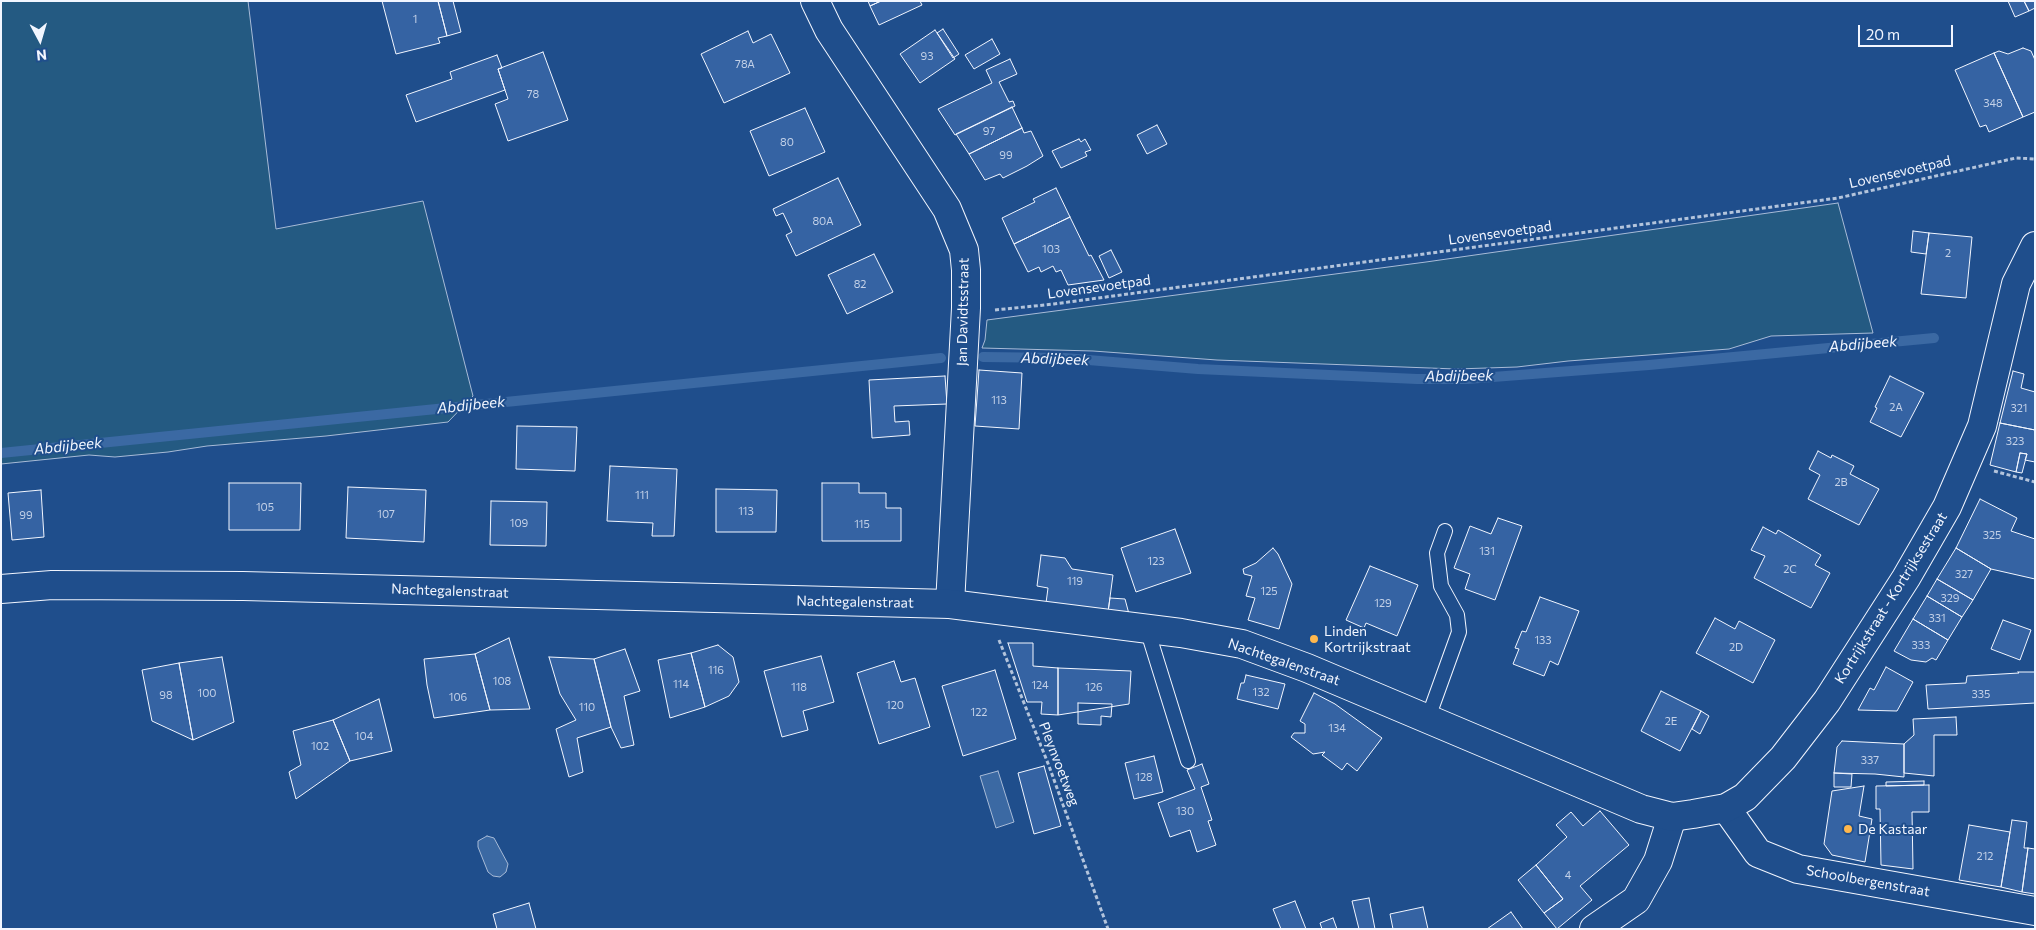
<!DOCTYPE html>
<style>
body{margin:0}
#map{position:relative;width:2036px;height:930px;overflow:hidden;background:#1f4e8c;font-family:Commissioner,sans-serif}
canvas{display:block}
.frame{position:absolute;inset:0;border:2px solid #f2f6ff;pointer-events:none}
.north{position:absolute;left:15px;top:15px;width:50px;height:50px;-webkit-text-stroke:4px #1f4e8c;paint-order:stroke;rotate:174deg;font-size:14px;font-weight:700;line-height:20px;text-align:center;color:#f2f6ff}
.north::after{content:'';display:block;margin:auto;width:18px;height:22px;background:#f2f6ff;clip-path:polygon(50% 0,100% 100%,50% 72%,0 100%)}
.scale{position:absolute;left:1858px;top:25px;width:95px;height:22px;box-sizing:border-box;border:2px solid #f2f6ff;border-top:0;padding-left:6px;font-size:15px;line-height:18px;white-space:nowrap;color:#f2f6ff;-webkit-text-stroke:4px #1f4e8c;paint-order:stroke}
</style>
<div id="map">
<canvas width="2036" height="930"></canvas>
<div class="frame"></div>
<div class="north">N</div>
<div class="scale">20 m</div>
</div>
<script>
const ctx = document.querySelector('canvas').getContext('2d');
ctx.lineJoin = 'round';
function fill(path, color) { ctx.fillStyle = color; ctx.fill(path, 'evenodd'); }
const shape = rows => new Path2D(rows.map(r => 'M' + r).join(''));
function trace(path, color, width, dash) { ctx.strokeStyle = color; ctx.lineWidth = width; ctx.lineCap = dash ? 'butt' : 'round'; ctx.setLineDash(dash || []); ctx.stroke(path); }
function drawText(font, color, halo, rows, align = 'center') {
  ctx.font = font + ' Commissioner,sans-serif'; ctx.lineWidth = 4; ctx.setLineDash([]); ctx.textBaseline = 'middle'; ctx.strokeStyle = halo; ctx.fillStyle = color; for (const [text, x, y, turn = 0] of rows) {
    ctx.save(); ctx.translate(x, y); ctx.rotate((+turn || 0) * Math.PI / 180); ctx.textAlign = isNaN(turn) ? turn : align; if (halo) ctx.strokeText(text, 0, 0); ctx.fillText(text, 0, 0); ctx.restore();
  }
}
const green = shape([
 [1,1,248,1,276,229,423,201,473,396,448,422,326,436,207,446,168,452,115,457,89,455,1,464,1,1],
 [1838,203,1873,333,1771,336,1729,349,1568,361,1517,367,1456,369,1217,360,1093,351,982,348,985,340,987,320,1426,262,1838,203]
]);
const water = shape([
 [998,771,1014,822,996,828,980,776,998,771],
 [487,836,494,838,508,864,506,872,500,877,493,876,488,872,478,847,478,841,487,836]
]);
const stream = shape([
 [983,357,1064,358,1198,369,1417,379,1467,379,1649,365,1934,338],
 [1,453,941,358]
]);
const building = shape([
 [382,1,438,1,447,36,438,38,440,43,396,54,382,1],
 [438,1,453,1,461,32,447,36,438,1],
 [868,1,881,1,870,6,868,1],
 [881,1,920,1,922,5,879,25,870,6,881,1],
 [2008,1,2024,1,2029,11,2015,17,2008,1],
 [2024,1,2035,1,2035,8,2029,11,2024,1],
 [943,29,959,54,953,58,937,33,943,29],
 [935,30,955,59,920,83,900,54,935,30],
 [748,31,753,43,771,34,790,73,724,103,701,54,748,31],
 [992,39,1000,54,974,69,965,55,992,39],
 [2023,48,2031,51,2035,60,2035,112,2023,117,1994,53,1999,51,2008,54,2023,48],
 [543,52,568,120,508,141,495,104,508,99,498,69,543,52],
 [1994,53,2023,117,1989,132,1986,125,1980,127,1955,70,1994,53],
 [497,55,502,68,498,69,505,90,416,122,406,95,452,79,450,72,497,55],
 [1010,59,1017,74,999,82,1009,102,1013,101,1015,106,955,135,938,109,992,83,986,70,1010,59],
 [1012,107,1022,128,969,154,956,134,1012,107],
 [805,108,825,152,769,176,750,131,805,108],
 [1157,125,1167,144,1147,154,1137,135,1157,125],
 [1022,128,1024,133,1031,131,1043,156,1027,166,1003,178,1000,174,985,180,969,154,1022,128],
 [1079,139,1081,142,1085,139,1091,150,1085,152,1087,156,1061,168,1052,151,1079,139],
 [838,178,861,225,796,256,786,235,792,232,783,213,776,216,773,209,838,178],
 [1056,188,1070,217,1014,244,1002,218,1035,202,1033,199,1056,188],
 [1070,217,1089,256,1091,255,1104,280,1068,285,1061,270,1056,272,1053,266,1041,272,1039,267,1028,272,1014,244,1070,217],
 [1913,231,1929,233,1926,254,1911,252,1913,231],
 [1929,233,1972,237,1966,298,1921,294,1929,233],
 [1111,250,1122,272,1109,278,1099,256,1111,250],
 [874,254,893,292,847,314,828,275,874,254],
 [979,370,1022,373,1019,429,975,426,979,370],
 [2013,371,2024,374,2021,388,2035,392,2035,430,2000,423,2013,371],
 [945,376,947,404,894,406,895,422,909,421,910,435,872,438,869,380,945,376],
 [1890,376,1924,393,1901,437,1870,422,1877,408,1875,407,1890,376],
 [2000,423,2035,430,2035,462,2025,460,2027,454,2020,453,2016,472,1990,465,2000,423],
 [517,426,577,427,575,471,516,469,517,426],
 [1818,451,1831,458,1832,455,1854,466,1850,474,1879,489,1859,525,1808,499,1820,475,1809,469,1818,451],
 [2020,453,2027,454,2022,473,2016,472,2020,453],
 [610,466,677,469,674,536,652,536,653,523,607,521,610,466],
 [229,483,301,483,300,530,229,530,229,483],
 [822,483,859,483,859,493,886,493,886,508,901,508,901,541,822,541,822,483],
 [348,487,426,490,424,542,346,538,348,487],
 [716,489,777,490,776,532,716,532,716,489],
 [41,490,44,537,12,540,8,493,41,490],
 [1980,499,2017,518,2011,531,2035,539,2035,579,1991,569,1956,548,1980,499],
 [491,501,547,502,546,546,490,545,491,501],
 [1498,518,1522,526,1495,600,1465,589,1470,574,1454,568,1470,526,1491,534,1498,518],
 [1763,527,1776,534,1778,530,1821,555,1815,565,1830,573,1811,608,1754,578,1765,556,1751,550,1763,527],
 [1175,529,1191,573,1136,592,1121,548,1175,529],
 [1273,548,1278,554,1292,584,1279,629,1248,620,1255,598,1246,596,1252,576,1244,574,1243,569,1256,563,1273,548],
 [1956,548,1991,569,1973,600,1937,579,1956,548],
 [1041,555,1065,558,1072,569,1113,575,1108,612,1046,603,1048,588,1037,586,1041,555],
 [1370,566,1418,585,1397,636,1366,623,1364,628,1346,620,1370,566],
 [1937,579,1973,600,1962,617,1927,596,1937,579],
 [1927,596,1962,617,1948,640,1913,619,1927,596],
 [1540,597,1579,611,1558,665,1550,661,1544,676,1513,664,1519,649,1515,648,1522,631,1526,632,1540,597],
 [1110,598,1125,599,1129,614,1108,612,1110,598],
 [1715,618,1735,629,1739,621,1775,640,1753,683,1696,653,1715,618],
 [1913,619,1948,640,1936,660,1932,658,1926,662,1911,660,1894,651,1913,619],
 [2003,620,2031,630,2020,660,1991,649,2003,620],
 [509,638,530,709,490,710,475,654,509,638],
 [1008,643,1033,643,1033,666,1058,668,1058,715,1041,714,1042,702,1027,702,1008,643],
 [718,645,733,657,739,682,729,696,705,707,691,653,718,645],
 [625,649,640,691,624,696,634,745,621,748,611,727,594,659,625,649],
 [691,653,705,707,670,718,658,660,691,653],
 [475,654,490,710,434,718,427,685,424,659,475,654],
 [821,656,834,702,803,711,808,730,782,737,764,671,821,656],
 [222,657,234,722,193,740,179,663,222,657],
 [549,657,594,659,611,727,577,738,583,772,569,777,556,729,576,720,560,694,549,657],
 [894,661,901,682,915,678,930,727,879,744,857,673,894,661],
 [179,663,193,740,152,721,142,670,179,663],
 [1886,667,1913,682,1897,711,1858,710,1870,688,1874,690,1886,667],
 [1058,668,1131,671,1129,704,1058,715,1058,668],
 [995,670,1016,739,963,756,942,686,995,670],
 [2018,672,2035,672,2035,703,1928,709,1926,685,1966,683,1967,676,2019,673,2018,672],
 [1246,675,1285,684,1278,709,1237,699,1241,683,1244,683,1246,675],
 [1661,691,1701,711,1680,751,1641,731,1661,691],
 [1314,693,1335,704,1382,738,1357,771,1347,763,1342,770,1322,755,1325,752,1313,754,1291,737,1294,733,1305,733,1305,724,1300,721,1314,693],
 [379,699,392,751,350,761,333,720,379,699],
 [1078,703,1112,704,1111,717,1101,716,1101,725,1078,724,1078,703],
 [1701,711,1709,716,1700,734,1692,729,1701,711],
 [1956,717,1957,735,1934,735,1934,776,1904,773,1904,744,1914,735,1913,719,1956,717],
 [333,720,350,761,296,799,289,772,301,765,293,731,333,720],
 [1842,741,1904,744,1904,777,1875,774,1834,773,1837,747,1842,741],
 [1154,756,1163,792,1134,799,1125,763,1154,756],
 [1202,764,1209,784,1201,787,1212,820,1208,821,1216,845,1197,852,1190,830,1170,837,1158,803,1195,789,1187,770,1202,764],
 [1044,766,1061,826,1034,834,1018,773,1044,766],
 [1834,773,1852,774,1851,787,1834,787,1834,773],
 [1924,781,1924,785,1886,786,1886,782,1924,781],
 [1929,785,1929,812,1912,812,1913,869,1881,865,1880,809,1876,809,1876,786,1929,785],
 [1864,786,1859,816,1872,819,1865,862,1832,855,1824,844,1832,791,1864,786],
 [1600,811,1629,845,1580,886,1592,900,1557,929,1544,913,1563,899,1536,865,1567,837,1556,825,1571,812,1583,826,1600,811],
 [2012,820,2027,822,2024,848,2028,848,2022,892,2001,887,2012,820],
 [1969,825,2010,832,2001,887,1959,880,1969,825],
 [2028,848,2035,849,2035,894,2022,892,2028,848],
 [1536,865,1563,899,1544,913,1518,880,1536,865],
 [1369,898,1375,929,1359,929,1352,901,1369,898],
 [1295,901,1306,929,1281,929,1273,909,1295,901],
 [529,903,536,929,497,929,493,914,529,903],
 [1423,907,1428,929,1393,929,1390,914,1423,907],
 [1511,912,1523,929,1487,929,1511,912],
 [1333,918,1337,929,1322,929,1320,923,1333,918]
]);
const path = shape([
 [995,310,1054,304,1838,198,2016,158,2035,159],
 [1994,471,2035,482],
 [999,640,1049,766,1108,929]
]);
const service = shape([
 [1147,629,1188,761],
 [1428,718,1459,632,1457,615,1441,586,1437,553,1445,531]
]);
const minor = shape([
 [815,1,829,30,947,209,964,250,966,270,966,308,950,604],
 [1726,808,1758,853,1798,869,2035,911],
 [1594,929,1636,900,1658,861,1672,817]
]);
const tertiary = shape([
 [1,589,52,585,243,586,950,604,1181,633,1242,644,1307,668,1641,809,1672,817,1693,814,1726,808,1745,797,1783,758,1827,701,1906,578,1947,507,1982,426,2016,284,2035,246]
]);
const markers = [
 [1314,639,5,"#ffb74d"],
 [1848,829,5,"#ffb74d"]
];
const numberNames = [
 ["1",415,19],
 ["93",927,56],
 ["78A",745,64],
 ["78",533,94],
 ["348",1993,103],
 ["97",989,131],
 ["80",787,142],
 ["99",1006,155],
 ["80A",823,221],
 ["103",1051,249],
 ["2",1948,253],
 ["82",860,284],
 ["113",999,400],
 ["2A",1896,407],
 ["321",2019,408],
 ["323",2015,441],
 ["2B",1841,482],
 ["111",642,495],
 ["105",265,507],
 ["113",746,511],
 ["107",386,514],
 ["99",26,515],
 ["109",519,523],
 ["115",862,524],
 ["325",1992,535],
 ["131",1487,551],
 ["123",1156,561],
 ["2C",1790,569],
 ["327",1964,574],
 ["119",1075,581],
 ["125",1269,591],
 ["329",1950,598],
 ["129",1383,603],
 ["331",1937,618],
 ["133",1543,640],
 ["333",1921,645],
 ["2D",1736,647],
 ["116",716,670],
 ["108",502,681],
 ["114",681,684],
 ["124",1040,685],
 ["118",799,687],
 ["126",1094,687],
 ["132",1261,692],
 ["100",207,693],
 ["335",1981,694],
 ["98",166,695],
 ["106",458,697],
 ["120",895,705],
 ["110",587,707],
 ["122",979,712],
 ["2E",1671,721],
 ["134",1337,728],
 ["104",364,736],
 ["102",320,746],
 ["337",1870,760],
 ["128",1144,777],
 ["130",1185,811],
 ["212",1985,856],
 ["4",1568,875]
];
const streetNames = [
 ["Lovensevoetpad",1900,172,-13],
 ["Lovensevoetpad",1500,233,-8],
 ["Lovensevoetpad",1099,287,-8],
 ["Jan Davidtsstraat",963,312,-89],
 ["Nachtegalenstraat",450,591,2],
 ["Kortrijkstraat - Kortrijksestraat",1891,598,-58],
 ["Nachtegalenstraat",855,602,1],
 ["Nachtegalenstraat",1284,662,19],
 ["Pleynvoetweg",1059,764,69],
 ["Schoolbergenstraat",1868,881,10]
];
const poiNames = [
 ["Linden",1324,631],
 ["Kortrijkstraat",1324,647],
 ["De Kastaar",1858,829]
];
const waterNames = [
 ["Abdijbeek",1863,344,-5],
 ["Abdijbeek",1055,359,2],
 ["Abdijbeek",1459,376,-1],
 ["Abdijbeek",471,405,-6],
 ["Abdijbeek",68,446,-6]
];
fill(green, '#245a82');
trace(green, '#a8bbd7', 1);
fill(water, '#3b69a3');
trace(water, '#a8bbd7', 1);
trace(stream, '#3b69a3', 10);
fill(building, '#3563a3');
trace(building, '#f2f6ff', 1);
trace(service, '#f2f6ff', 16);
trace(minor, '#f2f6ff', 30);
trace(tertiary, '#f2f6ff', 30);
trace(path, '#b3c4dc', 3, [4, 2.5]);
trace(service, '#1f4e8c', 14);
trace(minor, '#1f4e8c', 28);
trace(tertiary, '#1f4e8c', 28);
for (const [x, y, r, color] of markers) { const dot = new Path2D(); dot.arc(x, y, r, 0, 2 * Math.PI); ctx.fillStyle = color; ctx.fill(dot); trace(dot, '#1f4e8c', 2); }
drawText('11px', '#c3d1e8', null, numberNames);
drawText('14px', '#f2f6ff', '#1f4e8c', streetNames);
drawText('14px', '#f2f6ff', '#1f4e8c', poiNames, 'left');
drawText('italic 15px', '#f2f6ff', '#1f4e8c', waterNames);
</script>
